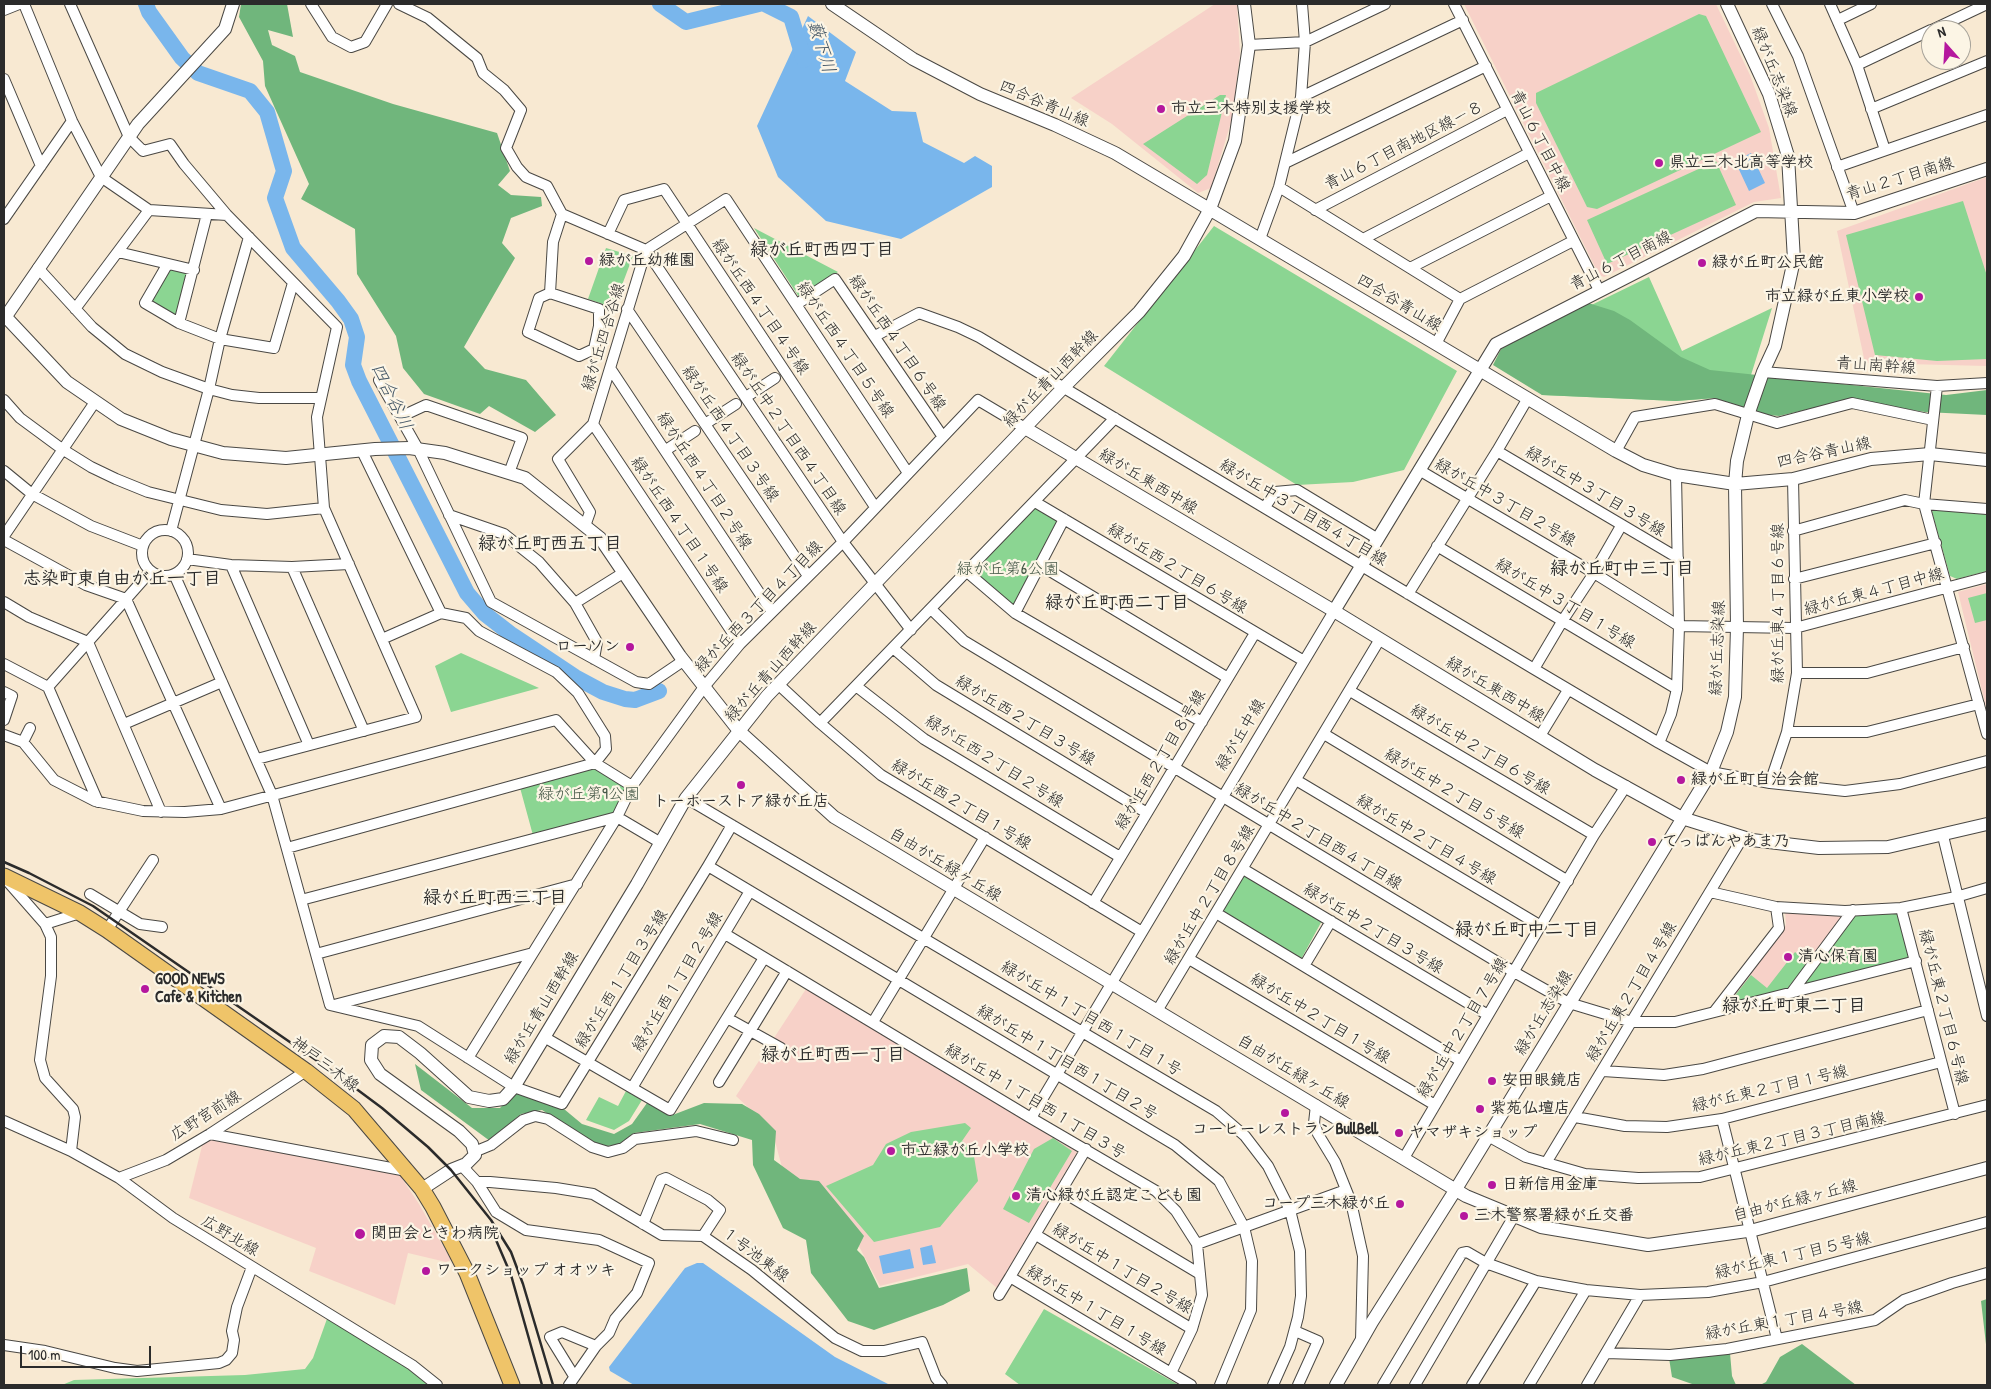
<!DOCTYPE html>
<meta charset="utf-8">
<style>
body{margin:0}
#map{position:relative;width:1991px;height:1389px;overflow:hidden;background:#f8e9d2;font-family:"Patrick Hand",sans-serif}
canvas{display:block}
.frame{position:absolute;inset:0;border:5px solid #2b2b2b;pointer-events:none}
.north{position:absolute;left:1921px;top:20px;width:50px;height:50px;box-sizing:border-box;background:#fcf5e5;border:1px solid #a8a49b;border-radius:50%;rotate:341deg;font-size:14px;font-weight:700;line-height:20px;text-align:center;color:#2b2b2b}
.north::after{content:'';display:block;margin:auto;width:18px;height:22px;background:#b5179e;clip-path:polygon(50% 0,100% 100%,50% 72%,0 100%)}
.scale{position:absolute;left:20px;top:1346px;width:131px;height:22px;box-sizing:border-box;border:2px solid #2b2b2b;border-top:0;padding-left:6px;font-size:15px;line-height:18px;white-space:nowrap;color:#2b2b2b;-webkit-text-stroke:4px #fcf5e5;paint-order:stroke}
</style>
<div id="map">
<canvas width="1991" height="1389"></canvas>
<div class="frame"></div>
<div class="north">N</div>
<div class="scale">100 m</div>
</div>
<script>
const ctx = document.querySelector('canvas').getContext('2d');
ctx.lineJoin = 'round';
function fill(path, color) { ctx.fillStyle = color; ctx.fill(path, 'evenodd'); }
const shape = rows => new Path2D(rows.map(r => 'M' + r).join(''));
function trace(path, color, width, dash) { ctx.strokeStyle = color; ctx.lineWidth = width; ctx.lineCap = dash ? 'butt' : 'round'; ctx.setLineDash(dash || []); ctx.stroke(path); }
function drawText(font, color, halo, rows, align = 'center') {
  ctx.font = font + ' "Patrick Hand","Klee One",sans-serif'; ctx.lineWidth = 4.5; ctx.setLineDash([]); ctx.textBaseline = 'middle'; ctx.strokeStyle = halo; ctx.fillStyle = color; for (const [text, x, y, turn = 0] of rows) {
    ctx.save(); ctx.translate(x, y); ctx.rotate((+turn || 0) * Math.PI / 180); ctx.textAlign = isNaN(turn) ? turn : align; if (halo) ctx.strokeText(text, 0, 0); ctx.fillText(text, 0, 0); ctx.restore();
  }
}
const built = shape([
 [1215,4,1237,4,1240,54,1232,119,1211,188,1198,193,1112,124,1071,98],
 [1464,4,1716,4,1750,75,1769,128,1781,198,1754,202,1604,277,1599,275],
 [1987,177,1987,366,1865,363,1837,231],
 [1987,584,1987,711,1958,592],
 [1785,910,1841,914,1843,919,1789,989,1735,1003,1730,999,1786,925],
 [806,989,1077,1152,997,1288,968,1264,880,1286,854,1237,783,1171,772,1130,736,1096],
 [209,1137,399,1174,419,1204,451,1260,446,1262,408,1253,395,1305,309,1271,316,1248,189,1198,204,1138]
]);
const green = shape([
 [1699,14,1706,16,1761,132,1597,209,1587,207,1536,103,1536,93],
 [1220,95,1226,95,1207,175,1197,184,1143,144],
 [1716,161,1736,205,1607,264,1587,220],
 [1963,201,1987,276,1987,359,1937,361,1875,355,1846,235],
 [1214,226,1457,371,1404,470,1353,482,1297,485,1104,366],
 [754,228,838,272,799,297],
 [606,248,633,256,616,301,606,305,588,299],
 [169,268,187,272,178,315,175,316,151,302],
 [1649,277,1682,351,1772,308,1741,407,1715,398,1676,401,1542,395,1505,347],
 [1034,507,1037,508,1059,522,1017,604,1012,606,973,571],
 [1934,508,1987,512,1987,571,1957,579,1950,576,1932,512],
 [1987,593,1987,620,1975,623,1968,598],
 [461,653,539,688,451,712,435,666],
 [595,763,632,786,617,817,534,839,519,784],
 [1243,869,1324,917,1299,963,1216,913],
 [1901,908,1916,961,1792,992,1853,910],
 [1795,952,1808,962,1788,988,1737,1001,1733,998,1751,975,1767,988],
 [626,1091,642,1100,629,1121,614,1130,586,1120,599,1097,618,1106],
 [965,1123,971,1128,962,1141,973,1150,978,1181,940,1227,874,1242,826,1186,873,1165,886,1144,911,1132],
 [1053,1138,1072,1151,1029,1223,1003,1209,1034,1149],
 [1044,1309,1179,1385,1020,1385,1005,1374],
 [328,1316,413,1369,431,1385,62,1385,74,1380,245,1375,305,1369,313,1358]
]);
const forest = shape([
 [241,4,287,4,293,37,268,30,272,45,295,56,300,72,393,104,497,133,510,171,498,185,511,195,541,197,542,206,511,218,502,243,515,258,464,347,485,369,526,380,556,415,535,432,489,406,480,414,424,394,403,368,396,336,357,274,355,229,301,199,309,184,265,86,263,61,239,17],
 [1585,302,1614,311,1630,320,1681,357,1710,370,1946,395,1987,390,1987,415,1925,412,1848,400,1779,416,1759,414,1715,398,1676,401,1542,395,1493,365,1501,349],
 [415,1064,472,1108,500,1108,515,1092,564,1109,582,1124,614,1134,632,1124,647,1103,670,1116,704,1103,742,1104,759,1114,776,1131,774,1160,800,1179,819,1181,864,1236,857,1250,864,1257,879,1288,967,1268,970,1291,943,1305,874,1330,848,1321,811,1273,806,1240,783,1228,753,1165,752,1140,700,1124,634,1133,618,1145,606,1146,588,1140,542,1110,521,1114,490,1141,421,1090],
 [1987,1299,1987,1353,1981,1301],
 [1802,1344,1856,1385,1760,1385,1766,1382,1780,1357],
 [1730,1353,1732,1376,1736,1385,1695,1385,1672,1377,1669,1358]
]);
const water = shape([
 [808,16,856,52,845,81,892,111,916,112,923,142,964,163,975,156,992,166,992,187,901,239,826,221,778,177,757,126],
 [1751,153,1765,183,1749,191,1735,161],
 [932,1245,936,1263,923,1265,920,1248],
 [910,1249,914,1268,883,1274,879,1256],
 [697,1263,703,1263,835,1357,890,1385,634,1385,610,1371,609,1367,685,1268]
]);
const river = shape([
 [146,4,149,12,182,58,198,73,250,91,267,112,284,171,275,198,293,248,338,301,351,319,357,337,353,365,359,381,467,593,485,614,512,635,575,677,603,692,625,699,635,700,659,691],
 [660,4,686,22,759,4],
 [765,4,791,17,804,60]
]);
const minor = shape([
 [24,4,72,121,101,177,149,210,227,215],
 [70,4,129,137,143,151,170,144,184,164,227,215,337,327,317,417,324,508,416,717,257,759],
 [311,4,332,37,351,47,365,42,387,4],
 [399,4,428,18,477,58,483,73,504,90,521,110,506,148,517,167,526,177,547,186,562,214,646,250],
 [1454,4,1599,290],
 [1772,4,1798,56,1854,213],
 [1830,4,1857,65,1885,150],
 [4,10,19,4],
 [1838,20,1871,4],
 [1932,30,1987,4],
 [1249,45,1305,42,1385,4],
 [1857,65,1931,30],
 [4,79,41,166],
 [1301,97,1463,20],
 [1871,109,1987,61],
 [1285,163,1486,66],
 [1837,167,1987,115],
 [1279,187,1460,299],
 [1315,210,1507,110],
 [4,219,72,121],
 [608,234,624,200,664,189,875,507],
 [1260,239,1279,187,1301,97,1305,42,1302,4],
 [1363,239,1529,153],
 [646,250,843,542,911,630],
 [646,250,726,199,908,473],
 [118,252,194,270],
 [167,265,145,303,179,323,220,339,274,348,293,283],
 [38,268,92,327,125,354,162,372,209,389,232,395,259,398,321,398],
 [1410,268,1551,196],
 [550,293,599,309,599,326,594,349,579,356,528,332,539,298,550,293,553,242,562,214],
 [797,304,835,279,943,437],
 [75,309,149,210],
 [627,309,808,576],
 [179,323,207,214],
 [875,336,919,313,958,327,979,337,1534,669,1659,743,1711,772,1770,783,1845,791,1900,784,1987,761],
 [1436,344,1460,299,1573,241],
 [610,368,772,612],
 [1763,372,1937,386,1987,383],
 [379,380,418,449,491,602,636,682,649,684,683,661],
 [1937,386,1924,504,1987,734],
 [746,397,775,378],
 [4,400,20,418,62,449,91,467,116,479,148,492,221,510,267,514,324,508],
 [400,417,426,405,522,438,509,473],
 [593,424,740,644],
 [705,424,736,404],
 [666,450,695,431],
 [1497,451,1678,558],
 [1616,451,1635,417,1715,404,1777,423,1852,403,1933,420],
 [1419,470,1594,573,1679,626,1795,628,1987,577],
 [4,471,32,494,91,526,143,546],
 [1035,502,1304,661],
 [1265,507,1275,492,1297,490,1378,539],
 [449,515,504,534,539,562,575,603,597,642,594,659],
 [585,526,590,512,558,459,593,424,646,250],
 '142 553a23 23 0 1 1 46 0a23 23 0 1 1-46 0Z',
 [171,531,209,389,220,339,249,237],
 [1793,531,1905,500,1924,504,1987,509],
 [4,536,95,402],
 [4,540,86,585,126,599,221,809],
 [1437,546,1677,689],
 [187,559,231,565,292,567,349,564],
 [231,565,309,745],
 [1040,565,1228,678],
 [292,567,364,731],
 [967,572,1015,613,1202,722],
 [174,574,272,795,330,1005,418,1026,514,1087,562,1104,708,866,732,825],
 [1794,579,1936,543],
 [1408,594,1497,451,1528,398],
 [4,602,29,617,88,642,161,812],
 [575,603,623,573],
 [931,609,964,641,1514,972,1569,1003,1632,1022,1675,1022,1916,961],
 [1015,613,1064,519],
 [382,639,441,613],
 [893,648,936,685,1147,813],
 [4,664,48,687,98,802],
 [1534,669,1563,620,1594,573,1621,526],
 [1797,673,1867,673,1964,647],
 [778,684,820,723,881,775,1142,932],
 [856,686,924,739,1120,857],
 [48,687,151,571],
 [1350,691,1594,835],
 [4,692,12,696,4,720],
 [820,723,1115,418],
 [124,724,222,682],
 [1787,732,1867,732,1979,704],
 [1324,734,1568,881],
 [4,735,23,742,54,780,95,801,143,811,185,812,221,809,556,720,595,763,632,786],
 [1540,736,1568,690],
 [23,742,30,728],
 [1659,743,1671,714,1677,689,1679,626,1676,475],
 [1296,780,1541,926],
 [1770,783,1787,732,1797,673,1793,479],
 [686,798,1216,1111,1245,1136,1268,1166,1290,1210,1300,1251,1301,1296,1298,1317,1290,1347,1273,1385],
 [1943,836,1987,1016],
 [287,848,595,763,606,749,605,736,578,693,556,672,479,631,466,618,441,613,362,451],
 [708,866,1175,1145,1219,1181,1244,1227,1252,1261,1251,1310,1220,1385],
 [1243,869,1488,1015],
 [8,880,9,883,45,924,51,937,51,976,40,1060,45,1078,73,1109,75,1117,71,1151],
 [1710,892,1776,907,1845,911,1901,908,1956,897,1987,888],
 [90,894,140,924,162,927],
 [301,900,617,817,661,843],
 [1093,903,1255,633],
 [1901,908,1955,1114],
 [1216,913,1461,1061],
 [45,924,80,913],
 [107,930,153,860],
 [725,934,1031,1118,1156,1191,1176,1211,1197,1244,1200,1274,1202,1295,1192,1329,1171,1373],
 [316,954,577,884],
 [1189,959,1435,1105],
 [1304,966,1331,921],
 [1792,992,1853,910],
 [334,1005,533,953],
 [1157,1011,1380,639],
 [1714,1012,1779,928,1776,907],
 [727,1018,781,1048],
 [873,1022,985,837],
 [544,1037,670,1110,764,958],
 [468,1058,617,817,632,786,704,687,740,644,843,542,978,400,1025,428],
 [1603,1071,1664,1075,1703,1069,1928,1010],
 [719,1082,787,971],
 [632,1088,750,891],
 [1316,1105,1314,1123,1318,1134,1335,1162,1351,1202,1363,1256,1361,1341],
 [1575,1117,1625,1126,1667,1127,1722,1119,1941,1062],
 [1031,1118,1334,611],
 [1722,1119,1777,1339],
 [4,1121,71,1151,119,1178,173,1218,412,1365,437,1385],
 [210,1134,407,1171],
 [1488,1136,1526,1157,1585,1174,1638,1178,1700,1177,1987,1105],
 [1086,1149,1010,1277,1191,1385],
 [474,1152,491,1145,523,1120,535,1116,548,1119,592,1147,608,1152,623,1148,635,1139,696,1131,733,1140],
 [1404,1158,1594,835,1626,786],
 [1546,1163,1743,837],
 [462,1166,477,1182,490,1182,556,1188,593,1194,662,1235,703,1236,752,1270,835,1338,862,1351,884,1351,922,1342,936,1378,942,1385],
 [119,1178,166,1160,210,1134,306,1071],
 [477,1182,496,1212,526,1230,599,1240,649,1263,637,1293,615,1319,609,1333,596,1346,569,1385],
 [1061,1191,1200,1274],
 [643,1224,661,1180,666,1178,708,1200,720,1210,703,1236],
 [1036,1235,1192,1329],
 [1197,1244,1346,1190],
 [999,1295,1010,1277],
 [1295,1331,1318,1341,1298,1385],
 [4,1345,45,1351,115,1368,137,1371,219,1363,226,1360,232,1353,234,1340,232,1331,237,1307,252,1267],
 [1606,1353,1670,1355,1727,1349,1875,1320,1904,1300,1952,1283,1987,1273],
 [574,1376,550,1337,562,1332,596,1346],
 [1383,1385,1462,1253,1467,1252,1486,1263,1536,1281,1586,1290,1640,1295,1708,1292,1763,1282,1987,1222],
 [1415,1385,1514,1216],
 [1472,1385,1536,1281],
 [1529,1385,1586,1290],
 [1587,1385,1640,1295]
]);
const tertiary = shape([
 [832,4,913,59,980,94,1055,125,1115,153,1616,451,1643,465,1676,475,1735,484,1793,479,1871,459,1930,454,1987,460],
 [4,315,67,382,121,419,171,439,223,453,286,458,375,449,409,448,445,453,525,478,600,538,680,656,739,731,834,817,1466,1196,1541,1227,1648,1245,1754,1230,1987,1168],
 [4,319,138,124,225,29,233,4],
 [1025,428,1334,611,1595,770,1682,818,1752,840,1819,848,1888,847,1987,824],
 [1334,611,1496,344,1756,211,1854,213,1987,169],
 [422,1189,451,1170,466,1164,475,1155,472,1144,459,1131,380,1074,371,1060,372,1045,384,1036,399,1037,420,1053,469,1097,489,1101,503,1099,514,1087,637,884,686,798,767,696,1064,387,1139,312,1184,256,1210,209,1235,141,1249,45,1244,4],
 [1336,1385,1372,1322,1456,1189,1711,772,1727,732,1735,697,1737,627,1735,484,1737,461,1748,415,1763,372,1775,346,1794,260,1788,156,1769,94,1727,4]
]);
const primary = shape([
 [4,876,80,913,107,930,306,1071,354,1109,422,1189,433,1207,467,1273,512,1385]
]);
const rail = shape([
 [4,862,29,873,93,906,339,1076,382,1108,428,1147,451,1170,491,1220,511,1252,523,1284,553,1385],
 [496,1240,511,1275,542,1385]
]);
const markers = [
 [1161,109,5,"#b5179e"],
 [1659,163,5,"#b5179e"],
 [589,261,5,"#b5179e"],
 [1702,263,5,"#b5179e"],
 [1919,297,5,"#b5179e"],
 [630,647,5,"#b5179e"],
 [1681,780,5,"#b5179e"],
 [741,785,5,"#b5179e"],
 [1652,842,5,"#b5179e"],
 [1788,957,5,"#b5179e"],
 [145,989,5,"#b5179e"],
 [1492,1081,5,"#b5179e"],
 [1480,1109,5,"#b5179e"],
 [1285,1113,5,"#b5179e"],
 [1399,1133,5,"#b5179e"],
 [891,1151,5,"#b5179e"],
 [1492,1185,5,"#b5179e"],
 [1016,1196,5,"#b5179e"],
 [1400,1204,5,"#b5179e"],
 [1464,1216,5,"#b5179e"],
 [360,1234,6,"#b5179e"],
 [426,1271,5,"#b5179e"]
];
const streetNames = [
 ["緑が丘志染線",1774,72,68],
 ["四合谷青山線",1044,104,23],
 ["青山６丁目中線",1540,141,63],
 ["青山６丁目南地区線ー８",1404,146,-27],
 ["青山２丁目南線",1900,179,-17],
 ["青山６丁目南線",1621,261,-27],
 ["四合谷青山線",1399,303,31],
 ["緑が丘西４丁目４号線",760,307,56],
 ["緑が丘四合谷線",604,337,-73],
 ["緑が丘西４丁目６号線",897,343,56],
 ["緑が丘西４丁目５号線",845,350,56],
 ["青山南幹線",1876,366,4],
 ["緑が丘青山西幹線",1051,379,-46],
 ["緑が丘西４丁目３号線",730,434,56],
 ["緑が丘中２丁目西４丁目線",788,434,56],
 ["四合谷青山線",1824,453,-12],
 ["緑が丘西４丁目２号線",704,481,57],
 ["緑が丘東西中線",1148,482,31],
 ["緑が丘中３丁目３号線",1595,492,31],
 ["緑が丘中３丁目２号線",1505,503,30],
 ["緑が丘中３丁目西４丁目線",1303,513,31],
 ["緑が丘西４丁目１号線",679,525,56],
 ["緑が丘西２丁目６号線",1177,569,31],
 ["緑が丘東４丁目中線",1874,592,-15],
 ["緑が丘東４丁目６号線",1779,603,-90],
 ["緑が丘中３丁目１号線",1565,604,31],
 ["緑が丘西３丁目４丁目線",759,607,-46],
 ["緑が丘志染線",1718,648,-88],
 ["緑が丘青山西幹線",771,672,-48],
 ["緑が丘東西中線",1495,690,31],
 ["緑が丘西２丁目３号線",1025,721,31],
 ["緑が丘中線",1241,735,-59],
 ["緑が丘中２丁目６号線",1480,750,31],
 ["緑が丘西２丁目８号線",1161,760,-59],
 ["緑が丘西２丁目２号線",994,762,32],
 ["緑が丘中２丁目５号線",1454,794,31],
 ["緑が丘西２丁目１号線",961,805,31],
 ["緑が丘中２丁目西４丁目線",1318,837,31],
 ["緑が丘中２丁目４号線",1426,840,31],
 ["自由が丘緑ヶ丘線",945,865,31],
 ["緑が丘中２丁目８号線",1210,895,-59],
 ["緑が丘中２丁目３号線",1373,929,31],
 ["緑が丘西１丁目３号線",622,979,-58],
 ["緑が丘西１丁目２号線",678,982,-59],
 ["緑が丘東２丁目４号線",1632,992,-59],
 ["緑が丘東２丁目６号線",1943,1007,76],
 ["緑が丘青山西幹線",542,1008,-59],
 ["緑が丘志染線",1544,1013,-59],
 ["緑が丘中１丁目西１丁目１号",1091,1019,31],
 ["緑が丘中２丁目１号線",1320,1019,31],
 ["緑が丘中２丁目７号線",1463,1028,-59],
 ["緑が丘中１丁目西１丁目２号",1067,1063,31],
 ["神戸三木線",325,1065,37],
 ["自由が丘緑ヶ丘線",1293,1072,31],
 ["緑が丘東２丁目１号線",1770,1089,-13],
 ["緑が丘中１丁目西１丁目３号",1035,1102,31],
 ["広野宮前線",206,1116,-32],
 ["緑が丘東２丁目３丁目南線",1792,1139,-13],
 ["自由が丘緑ヶ丘線",1795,1201,-14],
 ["広野北線",230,1236,31],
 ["１号池東線",755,1255,37],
 ["緑が丘東１丁目５号線",1793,1256,-13],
 ["緑が丘中１丁目２号線",1122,1269,31],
 ["緑が丘中１丁目１号線",1096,1311,31],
 ["緑が丘東１丁目４号線",1784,1321,-10]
];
const poiNames = [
 ["市立三木特別支援学校",1171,109],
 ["県立三木北高等学校",1669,163],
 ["緑が丘幼稚園",599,261],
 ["緑が丘町公民館",1712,263],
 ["市立緑が丘東小学校",1909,297,"right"],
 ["ローソン",620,647,"right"],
 ["緑が丘町自治会館",1691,780],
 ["トーホーストア緑が丘店",741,802,"center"],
 ["てっぱんやあま乃",1662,842],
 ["清心保育園",1798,957],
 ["GOOD NEWS",155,980],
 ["Cafe & Kitchen",155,998],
 ["安田眼鏡店",1502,1081],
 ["紫苑仏壇店",1490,1109],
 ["コーヒーレストランBullBell",1285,1130,"center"],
 ["ヤマザキショップ",1409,1133],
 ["市立緑が丘小学校",901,1151],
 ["日新信用金庫",1502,1185],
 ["清心緑が丘認定こども園",1026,1196],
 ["コープ三木緑が丘",1390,1204,"right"],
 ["三木警察署緑が丘交番",1474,1216],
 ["関田会ときわ病院",371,1234],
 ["ワークショップ オオツキ",436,1271]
];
const parkNames = [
 ["緑が丘第6公園",1008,570],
 ["緑が丘第9公園",589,795]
];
const waterNames = [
 ["藪下川",821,47,73],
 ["四合谷川",391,397,64]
];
const neighbourhoodNames = [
 ["緑が丘町西四丁目",822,250],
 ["緑が丘町西五丁目",550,544],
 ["緑が丘町中三丁目",1622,569],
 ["志染町東自由が丘一丁目",122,579],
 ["緑が丘町西二丁目",1117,603],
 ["緑が丘町西三丁目",495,898],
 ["緑が丘町中二丁目",1527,930],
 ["緑が丘町東二丁目",1794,1006],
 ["緑が丘町西一丁目",833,1055]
];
fill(built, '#f7d1c8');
fill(green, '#8bd592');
fill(forest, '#70b67c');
fill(water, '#79b6ec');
trace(river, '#79b6ec', 16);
trace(minor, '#4a4844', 12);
trace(tertiary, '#4a4844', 14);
trace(primary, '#4a4844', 17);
trace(minor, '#fff', 10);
trace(tertiary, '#fff', 12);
trace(primary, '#efc469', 15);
trace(rail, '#2b2b2b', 2.5);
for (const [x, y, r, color] of markers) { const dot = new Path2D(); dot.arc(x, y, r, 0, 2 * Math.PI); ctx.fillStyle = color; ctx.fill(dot); trace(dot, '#fcf5e5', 2); }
drawText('16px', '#2b2b2b', '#fcf5e5', streetNames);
drawText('bold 16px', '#2b2b2b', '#fcf5e5', poiNames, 'left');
drawText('16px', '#435645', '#fcf5e5', parkNames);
drawText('italic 18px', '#425565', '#fcf5e5', waterNames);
drawText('bold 18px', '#2b2b2b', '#fcf5e5', neighbourhoodNames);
</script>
